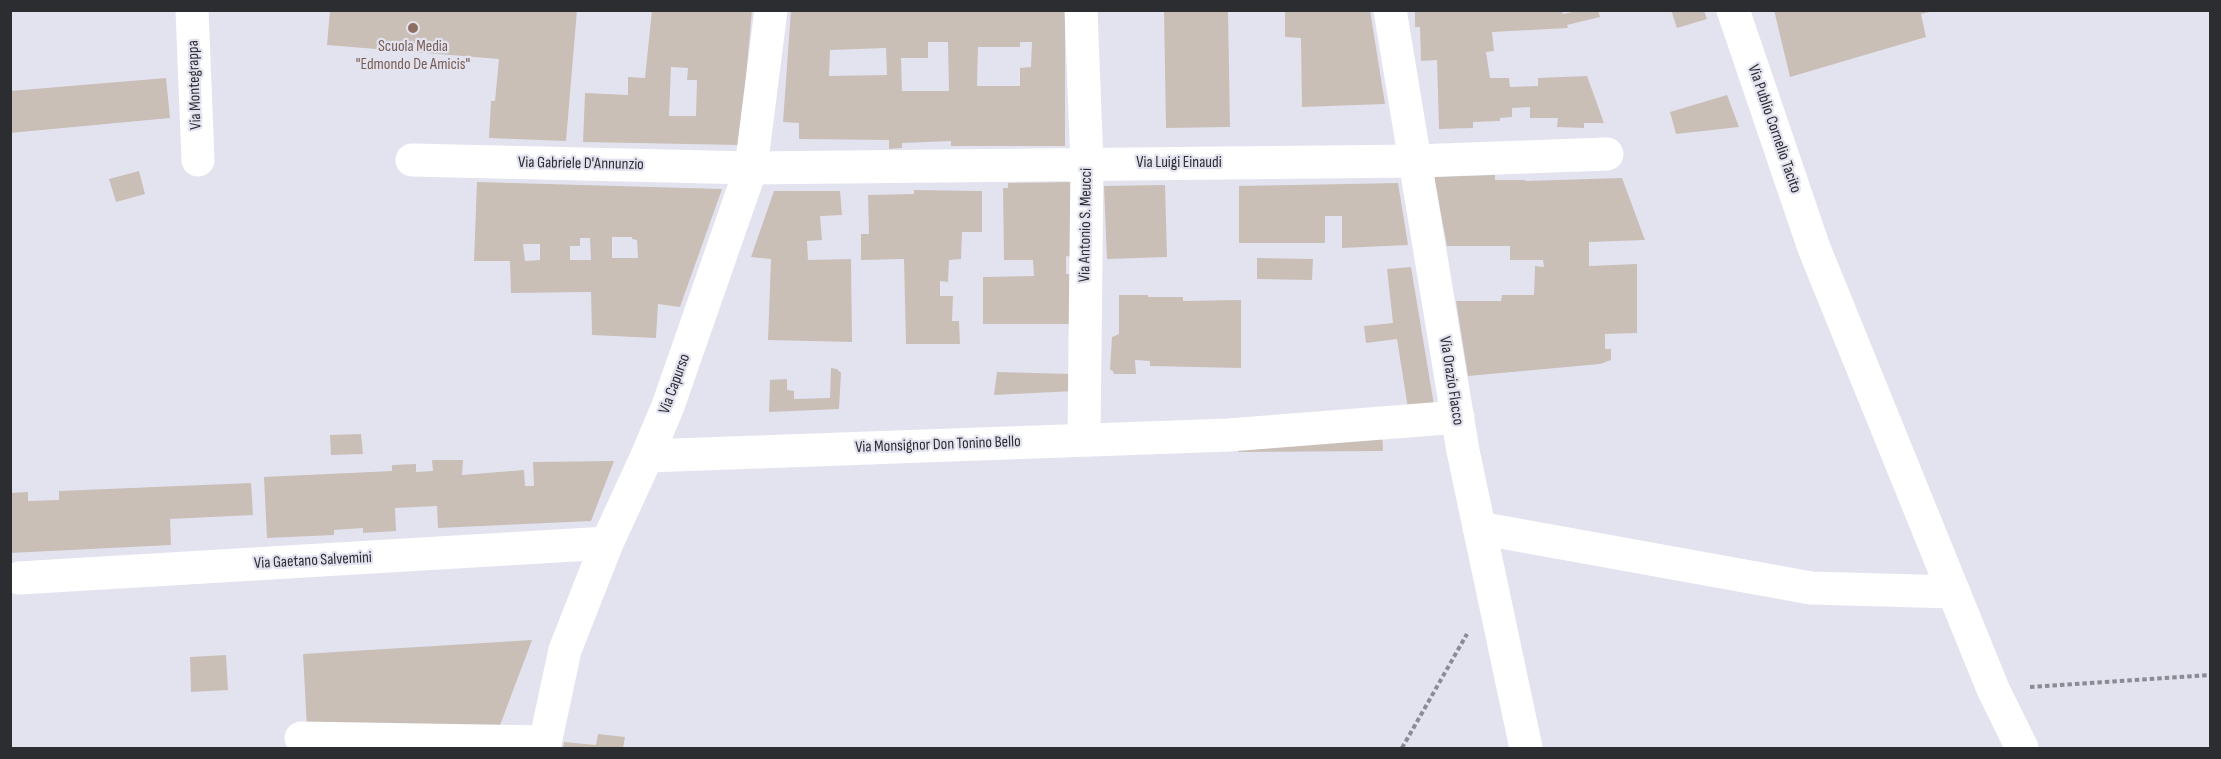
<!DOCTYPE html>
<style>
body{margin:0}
#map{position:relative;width:2221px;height:759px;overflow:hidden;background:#e3e3f0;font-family:"Sofia Sans Condensed",sans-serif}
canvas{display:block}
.frame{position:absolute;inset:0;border:12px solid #2c2d31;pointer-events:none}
</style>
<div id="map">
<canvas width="2221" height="759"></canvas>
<div class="frame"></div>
</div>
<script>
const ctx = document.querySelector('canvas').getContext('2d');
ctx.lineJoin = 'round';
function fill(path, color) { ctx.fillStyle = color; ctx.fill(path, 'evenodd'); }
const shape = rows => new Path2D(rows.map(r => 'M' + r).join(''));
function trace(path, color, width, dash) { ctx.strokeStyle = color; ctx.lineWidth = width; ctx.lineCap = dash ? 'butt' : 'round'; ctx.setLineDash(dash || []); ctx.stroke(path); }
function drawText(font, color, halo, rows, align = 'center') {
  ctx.font = font + ' "Sofia Sans Condensed",sans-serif'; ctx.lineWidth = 4.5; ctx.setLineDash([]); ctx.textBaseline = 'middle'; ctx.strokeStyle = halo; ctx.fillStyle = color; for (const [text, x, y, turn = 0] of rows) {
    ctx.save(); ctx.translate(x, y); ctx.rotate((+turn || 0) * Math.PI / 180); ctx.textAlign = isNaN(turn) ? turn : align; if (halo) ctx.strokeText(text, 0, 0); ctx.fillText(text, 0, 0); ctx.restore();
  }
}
const building = shape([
 [330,10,577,10,566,141,489,138,491,101,495,101,499,59,327,45],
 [652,10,752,10,740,145,583,142,585,93,628,95,628,77,645,78],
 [671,67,688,68,687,80,697,80,696,116,669,116],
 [791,10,1065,10,1065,146,951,146,951,141,902,143,902,148,889,149,889,140,799,139,799,123,783,122],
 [928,42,948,42,949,91,902,91,901,58,928,58],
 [1020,42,1032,42,1031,67,1020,68,1020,86,977,86,978,47,1020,47],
 [886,48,887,75,829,76,830,50],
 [1164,10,1228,10,1230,127,1166,128],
 [1285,10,1370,10,1385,104,1302,107,1301,38,1285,37],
 [1415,10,1562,10,1563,14,1581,10,1598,10,1600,17,1567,25,1568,28,1492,32,1494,51,1486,52,1490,78,1509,78,1510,87,1538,86,1538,78,1587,76,1604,123,1584,123,1584,128,1557,127,1558,118,1530,118,1530,107,1512,108,1512,117,1500,118,1500,121,1473,122,1473,128,1439,129,1437,60,1421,61,1420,27,1415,27],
 [1671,10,1704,10,1707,19,1677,28],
 [1774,10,1933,10,1933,11,1921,14,1926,37,1790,77],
 [166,78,170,118,10,133,10,91],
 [1727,95,1739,127,1676,134,1670,112],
 [139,171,145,194,116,202,109,179],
 [1495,175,1495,180,1525,180,1525,181,1622,178,1645,240,1589,242,1589,266,1637,264,1637,333,1605,334,1605,349,1611,349,1611,360,1600,364,1468,376,1456,301,1501,301,1502,295,1534,295,1535,266,1544,267,1543,260,1510,260,1510,246,1447,246,1434,177],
 [477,182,722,189,680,307,658,304,656,338,592,335,591,292,511,293,510,261,474,261],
 [612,237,632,237,632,239,637,240,638,258,612,258],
 [580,238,590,238,591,260,570,260,570,246,580,246],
 [523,244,540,244,540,260,525,261],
 [1073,182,1074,257,1066,256,1066,274,1073,274,1073,324,983,324,983,277,1034,276,1033,260,1004,260,1003,188,1008,188,1008,183],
 [1398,183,1408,245,1342,248,1342,216,1325,216,1325,243,1239,243,1239,186],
 [1165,185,1167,257,1107,259,1104,186],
 [914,190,982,191,982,232,962,232,961,259,949,260,948,282,940,281,940,296,953,296,952,321,959,321,960,344,906,344,904,259,861,260,861,234,869,234,868,195,914,194],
 [774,191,840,191,842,215,820,216,822,240,807,241,808,260,851,259,852,342,768,340,771,259,751,257],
 [1257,258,1313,259,1312,280,1257,279],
 [1411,267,1436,417,1410,421,1397,339,1366,343,1364,326,1393,323,1387,269],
 [1119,295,1148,295,1148,297,1183,297,1183,301,1241,300,1241,368,1150,366,1150,361,1135,360,1136,374,1114,374,1113,371,1110,370,1112,337,1119,334],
 [831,368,837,369,841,373,839,409,769,412,770,380,787,379,787,390,794,391,794,399,830,398],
 [997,372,1073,374,1075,391,994,395],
 [1382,427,1383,451,1238,452,1238,432],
 [361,434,363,454,331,455,330,435],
 [432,460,463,460,462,475,524,470,525,486,534,486,533,462,614,461,591,521,438,528,437,506,395,508,396,531,363,533,363,528,334,530,334,535,267,538,264,477,392,471,392,465,416,464,416,472,433,471],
 [251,483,253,515,170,519,171,545,10,553,10,493,28,492,28,501,59,500,59,491],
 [532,640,499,728,307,729,303,654],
 [226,655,228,690,191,692,190,657],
 [598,734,625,737,623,748,563,748,564,742,596,745]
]);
const path = shape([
 [2030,687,2210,675],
 [1402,748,1467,634]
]);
const minor = shape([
 [192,10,198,160],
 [1081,10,1087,164,1084,440],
 [1390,10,1463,451,1526,748],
 [1733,10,1814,248,1993,689,2022,748],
 [412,160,751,168,1415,161,1607,154],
 [647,456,1229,435,1458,417],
 [1479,528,1811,588,1954,592],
 [19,578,607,543],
 [301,738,545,742]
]);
const tertiary = shape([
 [544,748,565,650,607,543,647,456,668,406,751,168,771,10]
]);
const markers = [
 [413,28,6,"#8d6e63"]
];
const educationNames = [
 ["Scuola Media",413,47],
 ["\"Edmondo De Amicis\"",413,65]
];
const streetNames = [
 ["Via Montegrappa",195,85,-92],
 ["Via Publio Cornelio Tacito",1774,129,71],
 ["Via Luigi Einaudi",1179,163],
 ["Via Gabriele D'Annunzio",581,164,1],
 ["Via Antonio S. Meucci",1086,225,-89],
 ["Via Orazio Flacco",1451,381,81],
 ["Via Capurso",675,384,-70],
 ["Via Monsignor Don Tonino Bello",938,445,-2],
 ["Via Gaetano Salvemini",313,561,-3]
];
fill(building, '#c9bfb7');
trace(path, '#8a8b93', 4, [4.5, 3]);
trace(minor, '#fff', 33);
trace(tertiary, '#fff', 33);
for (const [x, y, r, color] of markers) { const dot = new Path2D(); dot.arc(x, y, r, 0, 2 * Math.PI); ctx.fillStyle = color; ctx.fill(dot); trace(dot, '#e3e3f0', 2); }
drawText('16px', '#785e54', '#e3e3f0', educationNames);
drawText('16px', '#2c2d31', '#e3e3f0', streetNames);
</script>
